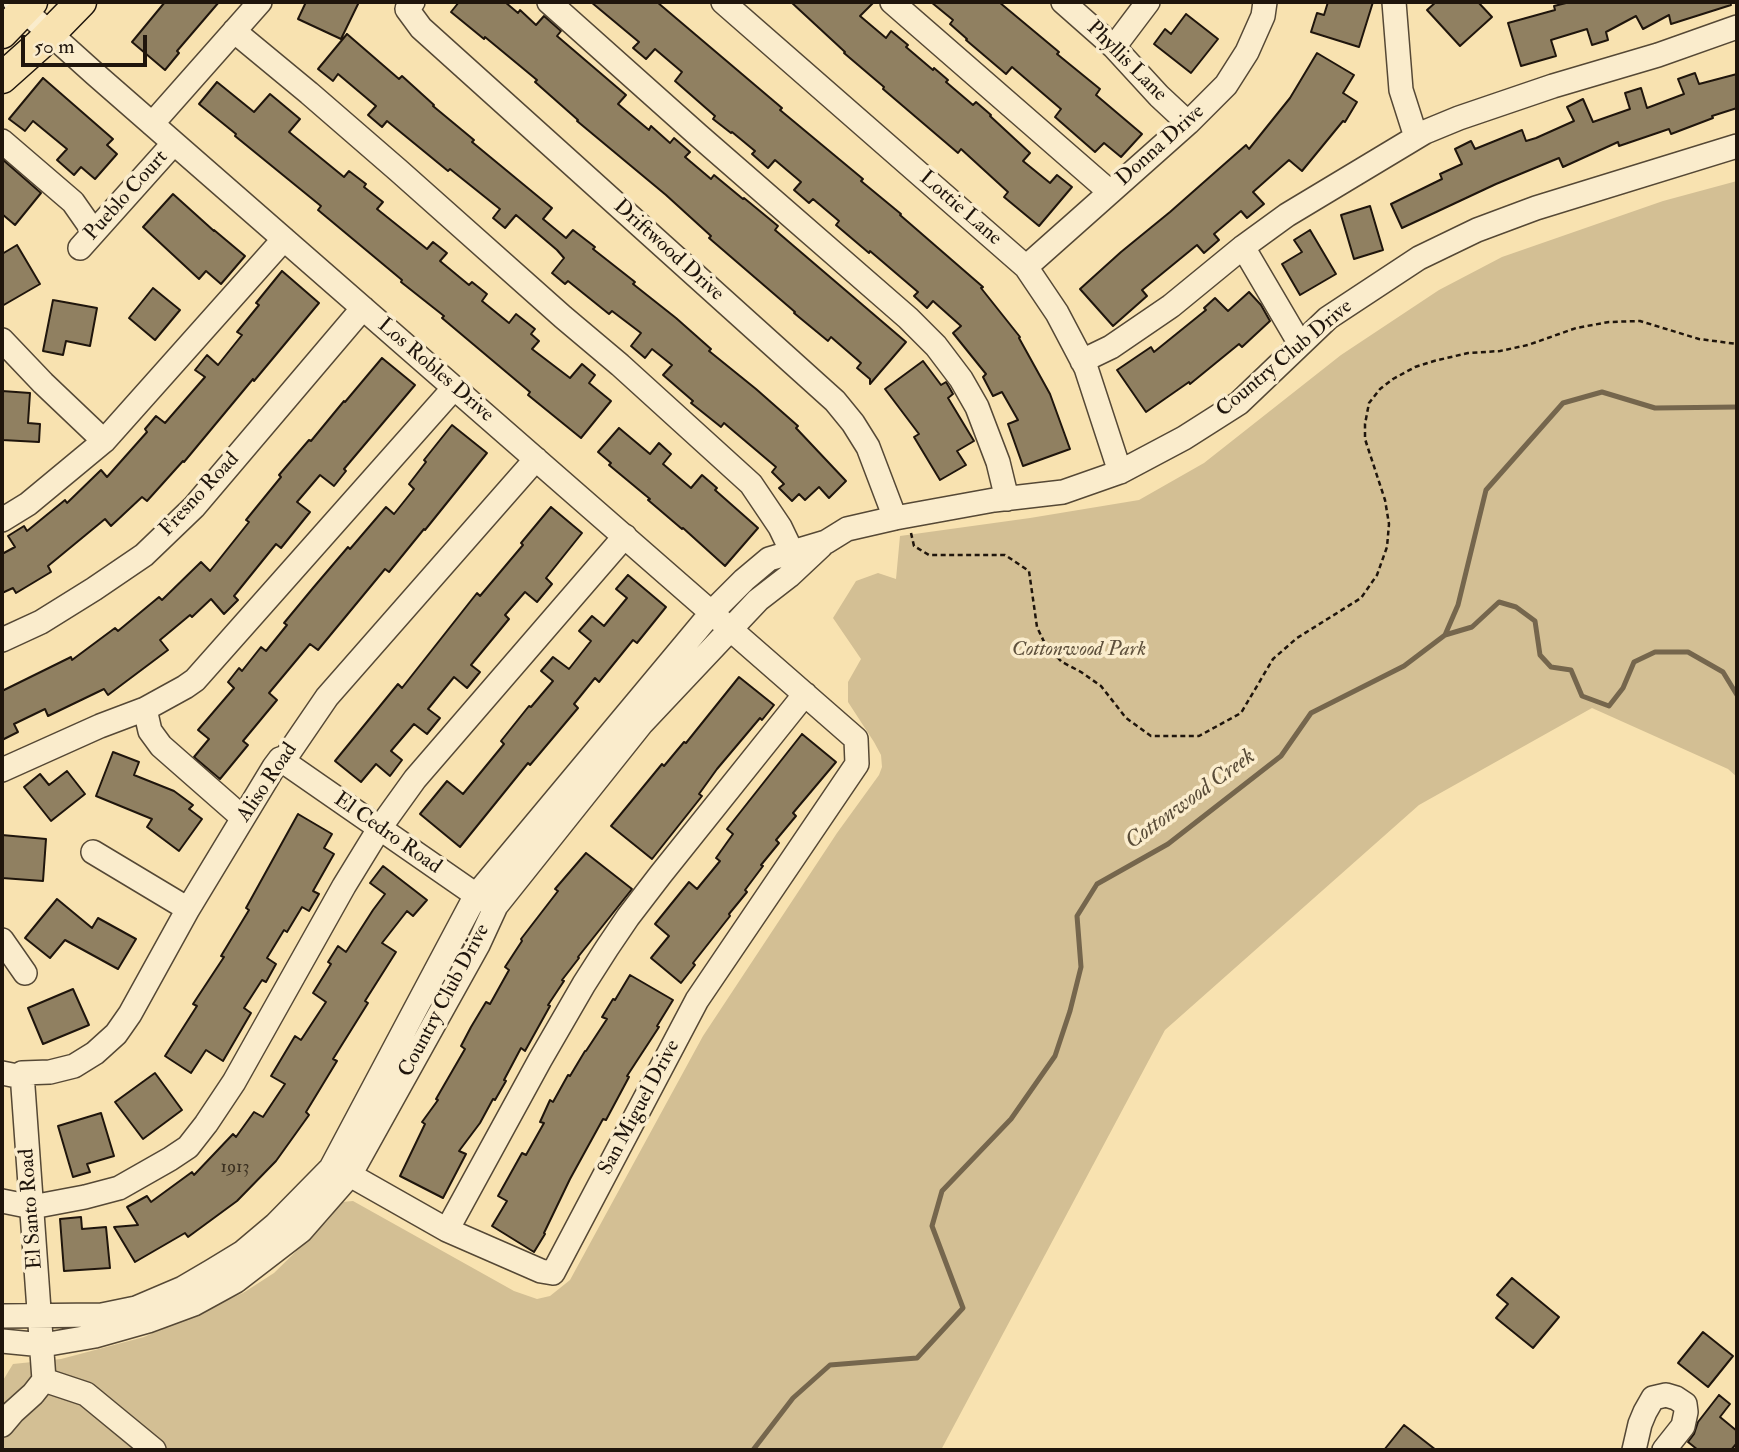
<!DOCTYPE html>
<style>
body{margin:0}
#map{position:relative;width:1739px;height:1452px;overflow:hidden;background:#f8e2b0;font-family:"IM FELL Double Pica",serif}
canvas{display:block}
.frame{position:absolute;inset:0;border:4px solid #1f150c;pointer-events:none}
.scale{position:absolute;left:21px;top:35px;width:126px;height:32px;box-sizing:border-box;border:4px solid #1f150c;border-top:0;padding-left:9px;font-size:21px;line-height:24px;white-space:nowrap;color:#1f150c;-webkit-text-stroke:5px #faeccc;paint-order:stroke}
</style>
<div id="map">
<canvas width="1739" height="1452"></canvas>
<div class="frame"></div>
<div class="scale">50 m</div>
</div>
<script>
const ctx = document.querySelector('canvas').getContext('2d');
ctx.lineJoin = 'round';
function fill(path, color) { ctx.fillStyle = color; ctx.fill(path, 'evenodd'); }
const shape = rows => new Path2D(rows.map(r => 'M' + r).join(''));
function trace(path, color, width, dash) { ctx.strokeStyle = color; ctx.lineWidth = width; ctx.lineCap = dash ? 'butt' : 'round'; ctx.setLineDash(dash || []); ctx.stroke(path); }
function drawText(font, color, halo, rows, align = 'center') {
  ctx.font = font + ' "IM FELL Double Pica",serif'; ctx.lineWidth = 7; ctx.setLineDash([]); ctx.textBaseline = 'middle'; ctx.strokeStyle = halo; ctx.fillStyle = color; for (const [text, x, y, turn = 0] of rows) {
    ctx.save(); ctx.translate(x, y); ctx.rotate((+turn || 0) * Math.PI / 180); ctx.textAlign = isNaN(turn) ? turn : align; if (halo) ctx.strokeText(text, 0, 0); ctx.fillText(text, 0, 0); ctx.restore();
  }
}
const green = shape([
 [1737,181,1737,777,1728,769,1592,708,1419,805,1165,1030,941,1450,2,1450,2,1382,13,1364,61,1359,144,1337,243,1293,274,1273,328,1220,342,1202,353,1201,514,1291,537,1299,550,1296,570,1280,703,1036,837,833,879,775,882,767,881,755,874,742,848,702,848,682,861,659,833,618,856,581,878,573,896,579,900,536,1030,518,1139,500,1204,463,1341,355,1439,290,1502,257,1663,201]
]);
const stream = shape([
 [1445,635,1472,627,1499,602,1516,607,1535,621,1540,655,1551,667,1571,670,1582,696,1609,706,1623,688,1634,662,1655,652,1688,652,1723,672,1737,695],
 [753,1450,793,1398,830,1365,917,1358,963,1308,932,1226,942,1191,1011,1119,1055,1056,1070,1011,1081,967,1077,916,1097,884,1168,844,1281,756,1311,713,1404,666,1445,635,1458,605,1486,490,1563,403,1602,392,1655,408,1737,407]
]);
const building = shape([
 [165,2,219,2,177,51,179,53,165,70,132,42,165,2],
 [306,2,359,2,341,39,298,19,306,2],
 [459,2,505,2,518,13,520,10,536,25,544,16,561,31,557,36,626,95,618,104,649,130,651,126,670,143,674,138,690,152,685,157,711,179,714,175,743,199,744,198,778,226,775,230,906,342,870,384,870,379,857,368,861,363,831,337,828,341,794,313,795,312,709,238,711,236,666,195,577,121,578,120,535,82,537,80,485,37,484,39,451,12,459,2],
 [591,2,657,2,782,108,780,110,863,179,861,181,901,214,900,215,983,287,981,288,1020,337,1019,338,1050,394,1070,449,1023,466,1008,424,1018,420,1002,392,993,396,983,377,986,374,953,333,961,326,933,301,927,308,914,296,918,292,870,251,869,253,836,225,839,221,813,199,809,203,794,190,801,182,775,160,768,168,752,154,755,151,732,132,731,133,713,119,715,116,675,81,682,72,655,49,646,59,633,48,639,42,591,2],
 [791,2,874,2,860,16,886,38,891,31,908,45,906,47,933,70,934,68,948,80,946,82,973,105,976,102,991,115,990,116,1030,153,1023,161,1050,183,1057,175,1072,187,1039,226,1004,197,1008,192,961,149,958,153,883,89,884,87,844,53,845,52,791,2],
 [931,2,999,2,1059,52,1057,54,1100,89,1096,95,1142,134,1121,157,1104,143,1095,152,1055,117,1061,109,1012,67,1006,74,966,40,967,39,950,24,953,20,931,2],
 [1328,2,1373,2,1359,47,1311,32,1317,13,1324,15,1328,2],
 [1436,2,1478,2,1492,17,1460,46,1427,10,1436,2],
 [1570,2,1730,2,1731,5,1671,24,1669,15,1643,29,1636,16,1606,32,1608,40,1592,45,1587,29,1551,40,1556,56,1521,66,1508,23,1555,10,1554,6,1570,2],
 [1186,14,1218,39,1191,73,1154,44,1165,29,1171,34,1186,14],
 [347,34,399,79,402,76,434,105,433,106,474,140,472,142,552,208,543,219,566,238,573,230,595,247,593,249,635,282,633,284,676,318,711,349,709,351,756,389,798,426,796,428,846,481,829,498,819,487,805,500,799,494,792,501,779,488,784,484,772,472,776,467,724,423,721,427,691,403,693,401,663,375,672,365,652,349,645,358,631,346,641,333,612,311,609,314,568,281,565,284,552,273,564,258,557,250,516,215,505,228,493,218,500,209,450,169,448,171,387,121,382,127,368,115,376,106,338,74,333,81,318,69,347,34],
 [1317,53,1354,75,1343,93,1357,102,1345,122,1343,121,1302,171,1289,160,1253,192,1264,204,1247,218,1241,211,1214,234,1219,240,1204,253,1197,245,1142,290,1147,296,1113,326,1080,289,1121,252,1170,212,1246,145,1249,149,1290,98,1317,53],
 [1695,73,1699,84,1737,74,1737,108,1712,116,1713,118,1671,134,1669,129,1619,146,1618,142,1563,167,1559,158,1496,184,1402,228,1391,204,1442,179,1440,174,1462,164,1455,149,1471,141,1475,149,1522,130,1526,141,1536,138,1574,121,1567,107,1583,99,1593,122,1630,109,1625,93,1641,88,1647,108,1684,94,1678,79,1695,73],
 [43,78,113,139,107,145,117,154,95,179,81,167,74,175,57,160,67,149,33,121,25,131,9,119,43,78],
 [217,82,254,112,270,94,300,119,289,132,344,177,349,171,366,184,364,187,383,202,377,209,427,249,433,242,447,253,440,261,469,285,472,282,487,294,482,301,509,323,516,314,535,329,531,334,539,341,532,349,570,378,582,364,595,375,589,383,611,401,581,438,528,395,530,392,442,318,444,316,401,282,402,280,318,210,321,206,235,136,236,134,199,104,217,82],
 [2,159,41,193,15,225,2,214,2,159],
 [173,194,214,231,214,230,245,256,221,284,206,271,199,279,143,227,173,194],
 [1370,206,1383,250,1354,259,1341,215,1370,206],
 [1310,230,1336,274,1300,295,1282,264,1302,252,1294,240,1310,230],
 [17,245,40,284,2,306,2,254,17,245],
 [282,271,319,303,254,381,253,379,184,462,183,461,147,501,142,497,111,526,105,519,48,566,51,572,16,593,13,588,2,593,2,554,15,547,8,536,24,526,27,531,65,500,67,503,101,470,107,477,147,432,145,429,156,416,165,423,205,377,195,370,207,355,218,365,242,335,237,332,259,305,256,303,282,271],
 [153,288,180,310,155,340,129,318,153,288],
 [1249,292,1261,305,1270,321,1242,347,1239,344,1190,384,1189,382,1146,412,1117,370,1151,347,1154,352,1206,310,1204,308,1215,298,1228,311,1249,292],
 [53,300,97,308,90,346,66,341,63,355,43,351,53,300],
 [382,358,415,385,344,469,346,471,334,486,320,475,297,502,310,512,281,548,276,544,234,596,238,600,224,614,211,599,192,617,190,615,160,640,168,650,108,695,104,689,48,716,45,709,14,724,18,732,2,740,2,691,71,657,72,660,115,628,118,631,159,597,162,600,201,562,210,571,249,522,246,520,281,477,279,475,309,440,311,441,344,401,345,402,382,358],
 [923,361,941,385,946,382,949,387,953,394,948,398,974,441,957,451,966,465,940,480,914,437,919,434,885,389,923,361],
 [2,391,30,393,28,423,40,424,39,442,2,440,2,391],
 [452,425,487,453,425,530,424,529,389,572,385,569,318,650,310,644,269,693,277,700,243,741,248,745,220,779,194,757,209,739,198,730,234,688,228,682,239,668,242,671,261,647,266,651,287,625,284,623,313,588,348,547,350,549,386,507,394,514,414,489,409,484,426,462,424,460,452,425],
 [619,428,650,454,659,443,671,454,663,464,691,488,702,475,717,488,715,490,758,528,725,566,683,528,682,529,648,500,650,499,609,465,611,463,598,452,619,428],
 [551,507,582,533,546,578,552,584,537,602,525,592,505,615,509,619,471,665,480,672,467,688,454,677,428,709,440,718,427,734,414,724,391,751,402,760,390,776,376,764,361,782,335,761,398,684,402,688,477,593,480,596,523,545,521,543,551,507],
 [628,575,666,607,637,643,633,640,599,682,595,678,574,704,578,708,530,765,528,763,460,847,420,814,447,781,463,794,504,744,501,741,529,706,531,707,553,681,541,671,553,657,569,669,591,641,579,631,592,616,604,626,627,598,616,589,628,575],
 [739,677,774,705,762,720,760,718,717,769,699,794,702,796,652,859,611,826,662,764,664,766,684,742,686,743,739,677],
 [802,734,836,762,793,813,796,816,776,840,779,843,761,865,763,866,745,890,747,892,729,914,730,916,693,963,695,965,681,983,651,958,669,936,655,924,689,882,697,889,720,861,716,858,733,834,727,829,802,734],
 [113,752,139,762,134,775,174,791,193,805,189,809,202,819,179,851,147,827,152,819,96,796,113,752],
 [67,771,85,794,51,821,24,787,40,774,49,785,67,771],
 [298,814,332,834,324,848,334,854,313,891,319,894,309,911,302,907,287,932,284,930,267,958,276,964,266,982,262,980,244,1008,251,1013,223,1061,206,1050,191,1073,165,1056,197,1006,193,1004,224,957,221,956,249,910,246,908,298,814],
 [2,835,46,839,43,881,2,878,2,835],
 [586,853,632,889,578,957,579,958,562,980,564,981,548,1005,550,1006,525,1051,521,1048,504,1080,506,1081,495,1100,493,1099,480,1123,459,1151,466,1154,443,1198,400,1176,425,1124,422,1122,438,1100,436,1099,465,1049,461,1046,471,1027,486,1002,490,1004,509,970,505,967,522,941,521,939,558,891,555,889,586,853],
 [383,866,427,900,413,916,407,911,382,943,396,952,365,1001,368,1003,333,1059,337,1061,306,1112,309,1115,276,1161,237,1201,188,1237,185,1233,135,1262,114,1227,138,1225,127,1207,147,1196,151,1202,192,1172,194,1175,233,1134,236,1137,254,1112,263,1117,285,1084,271,1076,295,1036,301,1040,326,1002,313,993,331,964,328,962,338,946,346,952,373,910,385,894,370,883,383,866],
 [57,899,92,928,98,918,136,939,118,969,65,940,50,958,25,938,57,899],
 [630,975,673,1000,657,1026,659,1027,627,1076,629,1077,606,1120,603,1119,570,1179,544,1233,545,1234,534,1252,492,1226,507,1201,498,1196,522,1153,526,1155,544,1123,540,1122,550,1100,553,1102,568,1075,570,1076,585,1051,586,1051,607,1019,602,1017,613,999,615,1000,630,975],
 [73,989,89,1025,43,1044,28,1008,73,989],
 [155,1073,182,1110,143,1139,115,1102,155,1073],
 [101,1113,114,1156,87,1164,90,1172,73,1177,58,1126,101,1113],
 [81,1217,82,1229,106,1227,110,1268,64,1271,60,1219,81,1217],
 [1512,1278,1559,1317,1533,1348,1496,1318,1508,1304,1497,1295,1512,1278],
 [1703,1332,1733,1356,1708,1387,1678,1363,1703,1332],
 [1719,1395,1730,1404,1720,1417,1737,1431,1737,1443,1731,1450,1698,1450,1688,1442,1694,1434,1698,1422,1719,1395],
 [1404,1425,1436,1450,1384,1450,1404,1425]
]);
const path = shape([
 [911,533,914,546,929,555,1005,555,1029,571,1037,627,1046,646,1062,662,1081,672,1101,686,1126,718,1151,736,1199,736,1241,713,1273,659,1297,638,1361,598,1377,575,1387,547,1389,524,1385,500,1365,439,1365,424,1369,403,1380,389,1393,379,1415,367,1434,361,1468,353,1500,351,1528,345,1576,328,1609,322,1640,321,1699,339,1737,344]
]);
const minor = shape([
 [15,2,95,74,856,739,857,764,697,1000,553,1273,541,1271,447,1230,350,1175,331,1168],
 [413,2,407,9,421,28,835,401,853,423,868,447,895,518],
 [549,2,698,135,908,318,936,346,961,379,977,407,998,462,1007,499],
 [723,2,1026,267,1057,313,1086,368,1120,472],
 [892,2,1110,192],
 [1063,2,1114,47,1159,96,1188,123],
 [1394,2,1401,90,1416,137],
 [234,31,309,93,399,171,563,317,620,365,751,484,780,527,792,552],
 [1114,47,1148,2],
 [152,124,260,2],
 [2,141,73,202,94,232],
 [1243,247,1300,344],
 [80,248,174,143],
 [1026,267,1188,123,1226,85,1247,52,1263,16,1265,2],
 [2,340,43,383,104,441],
 [1082,361,1111,347,1171,306,1243,247,1287,215,1425,132,1459,118,1553,86,1658,55,1737,27],
 [2,520,28,504,104,441,284,239],
 [2,640,41,622,94,589,144,555,194,507,363,308],
 [145,709,150,731,161,746,243,818],
 [280,759,476,895,488,902],
 [2,770,100,726,145,709,185,687,195,680,454,388],
 [93,852,188,909],
 [2,940,25,973],
 [2,1073,17,1076,22,1073,50,1072,74,1066,95,1053,116,1034,130,1014,188,909,274,767,280,759,286,757,327,697,536,459],
 [2,1201,32,1207,85,1197,119,1188,170,1159,188,1147,206,1124,234,1082,344,886,379,829,415,779,625,536],
 [447,1230,540,1060,584,984,607,948,628,917,661,874,805,694],
 [2,1316,102,1315,136,1308,183,1288,212,1271,243,1252,275,1225,331,1168,476,895,712,612,744,580,769,559,826,542,847,529,895,518,994,500,1063,492,1120,472,1184,438,1239,403,1328,318,1419,258,1477,230,1536,208,1737,146],
 [2,1341,43,1345,95,1336,148,1321,194,1304,236,1281,301,1231,350,1175,478,945,496,906,642,723,758,600,789,576,821,546],
 [44,1380,86,1394,154,1450],
 [2,1425,13,1412,33,1394,44,1380,22,1073],
 [1634,1450,1640,1424,1645,1412,1653,1398,1666,1395,1676,1398,1685,1404,1686,1412,1683,1426,1664,1450]
]);
const major = shape([
 [2,33,32,2],
 [2,78,39,45,81,2]
]);
const numberNames = [
 ["1913",235,1168]
];
const streetNames = [
 ["Phyllis Lane",1126,62,45],
 ["Donna Drive",1161,146,-42],
 ["Pueblo Court",127,196,-48],
 ["Lottie Lane",960,209,41],
 ["Driftwood Drive",668,251,42],
 ["Country Club Drive",1285,359,-40],
 ["Los Robles Drive",435,371,41],
 ["Fresno Road",200,495,-47],
 ["Aliso Road",268,783,-56],
 ["El Cedro Road",387,834,35],
 ["Country Club Drive",445,1001,-62],
 ["San Miguel Drive",640,1108,-62],
 ["El Santo Road",32,1209,-94]
];
const parkNames = [
 ["Cottonwood Park",1079,650]
];
const waterNames = [
 ["Cottonwood Creek",1191,800,-36]
];
fill(green, '#d3bf94');
trace(stream, '#75664d', 5);
fill(building, '#908061');
trace(building, '#1f150c', 2);
trace(minor, '#554835', 26);
trace(major, '#1f150c', 33);
trace(path, '#1f150c', 2.5, [5, 3.5]);
trace(minor, '#faeccc', 23);
trace(major, '#f8e2b0', 30);
drawText('18px', '#3b3021', null, numberNames);
drawText('21px', '#1f150c', '#faeccc', streetNames);
drawText('italic 21px', '#5e503c', '#faeccc', parkNames);
drawText('italic 23px', '#584b37', '#faeccc', waterNames);
</script>
